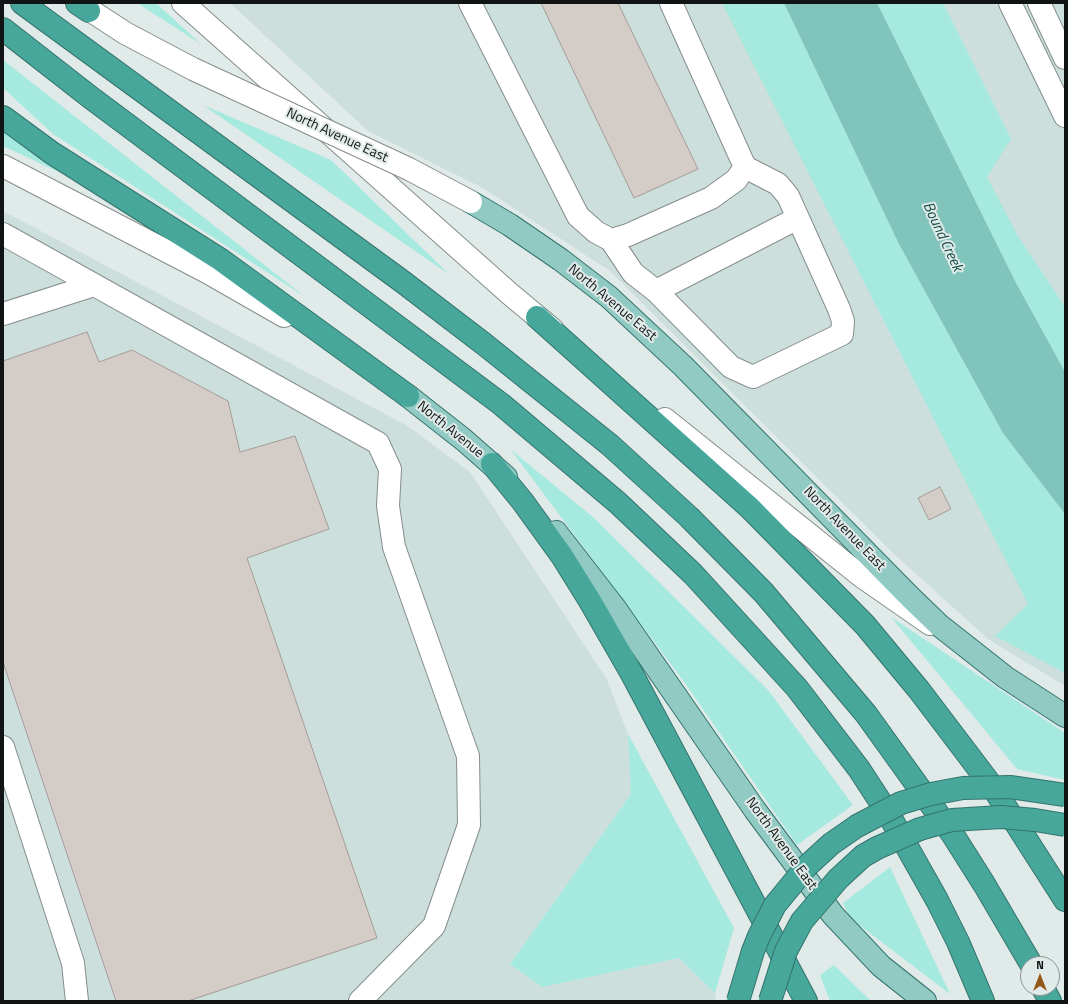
<!DOCTYPE html>
<style>
body{margin:0}
#map{position:relative;width:1068px;height:1004px;overflow:hidden;background:#e0eae8;font-family:"Titillium Web",sans-serif}
canvas{display:block}
.frame{position:absolute;inset:0;border:4px solid #111414;pointer-events:none}
.north{position:absolute;left:1020px;top:956px;width:40px;height:40px;box-sizing:border-box;background:#e0eae8;border:1px solid #8d9493;border-radius:50%;rotate:0deg;font-size:11px;font-weight:700;line-height:16px;text-align:center;color:#111414}
.north::after{content:'';display:block;margin:auto;width:14px;height:18px;background:#945918;clip-path:polygon(50% 0,100% 100%,50% 72%,0 100%)}
</style>
<div id="map">
<canvas width="1068" height="1004"></canvas>
<div class="frame"></div>
<div class="north">N</div>
</div>
<script>
const ctx = document.querySelector('canvas').getContext('2d');
ctx.lineJoin = 'round';
function fill(path, color) { ctx.fillStyle = color; ctx.fill(path, 'evenodd'); }
const shape = rows => new Path2D(rows.map(r => 'M' + r).join(''));
function trace(path, color, width, dash) { ctx.strokeStyle = color; ctx.lineWidth = width; ctx.lineCap = dash ? 'butt' : 'round'; ctx.setLineDash(dash || []); ctx.stroke(path); }
function drawText(font, color, halo, rows, align = 'center') {
  ctx.font = font + ' "Titillium Web",sans-serif'; ctx.lineWidth = 4; ctx.setLineDash([]); ctx.textBaseline = 'middle'; ctx.strokeStyle = halo; ctx.fillStyle = color; for (const [text, x, y, turn = 0] of rows) {
    ctx.save(); ctx.translate(x, y); ctx.rotate((+turn || 0) * Math.PI / 180); ctx.textAlign = isNaN(turn) ? turn : align; if (halo) ctx.strokeText(text, 0, 0); ctx.fillText(text, 0, 0); ctx.restore();
  }
}
const built = shape([
 [230,3,1065,3,1065,686,988,639,894,554,610,271,483,188,368,131],
 [3,211,406,425,470,472,606,678,628,734,631,794,510,964,542,987,679,958,715,993,716,1001,3,1001]
]);
const green = shape([
 [137,3,156,3,201,44],
 [722,3,784,3,899,244,1003,433,1065,514,1065,673,995,636,1028,604],
 [877,3,943,3,1011,139,987,177,1018,236,1065,307,1065,372,1016,283],
 [3,60,304,296,53,134,3,88],
 [203,105,331,160,450,275],
 [3,130,63,174,3,146],
 [511,450,593,517,768,690,853,805,797,845,685,683],
 [891,617,1065,733,1065,780,1017,769],
 [628,734,734,928,715,993,679,958,542,987,510,964,631,794],
 [890,867,950,994,850,918,843,903],
 [834,965,871,1001,830,1001,820,975]
]);
const water = shape([
 [784,3,877,3,1016,283,1065,372,1065,514,1003,433,899,244]
]);
const building = shape([
 [541,3,618,3,698,169,634,198,541,3],
 [87,332,99,362,132,350,228,401,240,452,295,436,329,529,247,558,377,938,188,1001,116,1001,3,662,3,361,87,332],
 [940,487,951,509,929,520,918,498,940,487]
]);
const minor = shape([
 [79,3,125,33,193,69],
 [183,3,510,294,552,329],
 [470,3,578,216,596,232,611,240,628,235,711,198,736,180,745,167],
 [1010,3,1065,116],
 [1039,3,1065,58],
 [3,166,207,272,284,316],
 [3,234,378,443,390,469,388,506,394,547,468,756,469,825,434,926,360,1001],
 [611,240,633,273,656,291,731,367,753,377,842,334,843,321,839,309,788,196,778,184,745,167,671,3],
 [656,291,798,218],
 [3,314,94,285],
 [665,419,861,576,930,624],
 [3,747,73,963,77,1001]
]);
const major = shape([
 [471,202,510,225,561,260,609,297,683,366,910,597,939,625,1005,677,1065,716],
 [408,396,464,440,506,477],
 [556,532,615,608,755,810,833,915,881,966,925,1001]
]);
const highway = shape([
 [22,3,403,282,484,344,610,445,689,517,764,593,866,714,953,835,984,884,1031,964],
 [77,3,89,11],
 [3,29,90,97,501,404,618,503,693,574,797,688,859,769,889,815,937,900,958,942,983,1001],
 [3,117,52,153,221,260,408,396],
 [537,317,750,508,865,625,919,690,994,789,1065,900],
 [492,464,523,502,562,556,590,601,632,674,806,1001],
 [1043,988,1050,1001]
]);
const minorBridge = shape([
 [193,69,409,169,471,202]
]);
const highwayBridge = shape([
 [738,1001,753,951,759,936,775,905,807,866,831,844,857,826,901,803,931,794,963,788,1010,787,1065,795],
 [770,1001,786,951,802,921,838,879,863,856,877,848,920,829,952,820,1001,817,1035,820,1065,825]
]);
const streetNames = [
 ["North Avenue East",337,136,25],
 ["North Avenue East",612,303,40],
 ["North Avenue",450,430,39],
 ["North Avenue East",844,529,46],
 ["North Avenue East",781,844,54]
];
const waterNames = [
 ["Bound Creek",942,237,65]
];
fill(built, '#ccdfdc');
fill(green, '#a5e9df');
fill(water, '#81c4bb');
fill(building, '#d3ccc7');
trace(building, '#a49d97', 1);
trace(minor, '#858e8c', 24);
trace(major, '#34746c', 24);
trace(highway, '#34746c', 24);
trace(minor, '#fff', 22);
trace(major, '#91cac3', 22);
trace(highway, '#47a79b', 22);
trace(minorBridge, '#858e8c', 24, []);
trace(highwayBridge, '#34746c', 24, []);
trace(minorBridge, '#fff', 22);
trace(highwayBridge, '#47a79b', 22);
drawText('14px', '#111414', '#e0eae8', streetNames);
drawText('italic 15px', '#144f48', '#e0eae8', waterNames);
</script>
